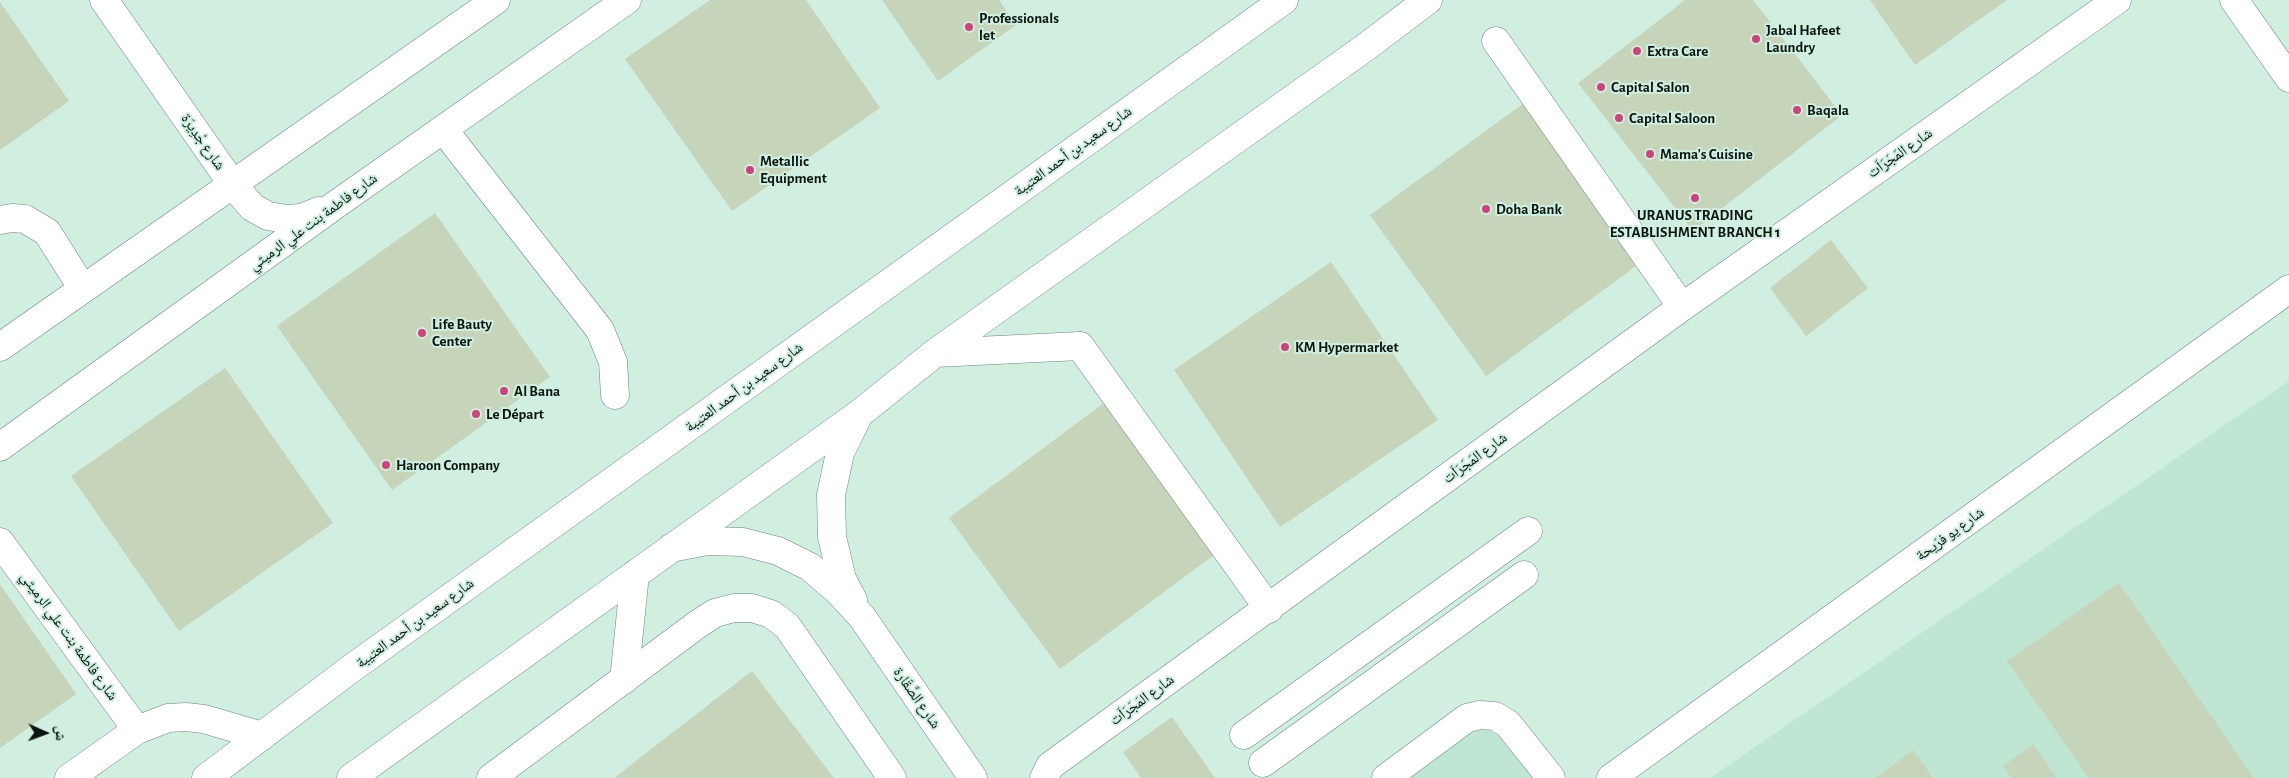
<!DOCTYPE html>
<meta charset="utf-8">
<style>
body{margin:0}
#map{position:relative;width:2289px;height:778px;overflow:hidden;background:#d0efe0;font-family:"Alegreya Sans","Noto Naskh Arabic",sans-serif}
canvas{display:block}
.north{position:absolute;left:20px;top:708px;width:50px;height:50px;-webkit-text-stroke:4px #d0efe0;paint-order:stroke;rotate:92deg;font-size:14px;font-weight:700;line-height:20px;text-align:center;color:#0b1610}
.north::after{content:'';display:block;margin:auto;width:18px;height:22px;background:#0b1610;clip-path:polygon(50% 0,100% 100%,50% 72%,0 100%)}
</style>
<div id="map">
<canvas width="2289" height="778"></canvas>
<div class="north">ش</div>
</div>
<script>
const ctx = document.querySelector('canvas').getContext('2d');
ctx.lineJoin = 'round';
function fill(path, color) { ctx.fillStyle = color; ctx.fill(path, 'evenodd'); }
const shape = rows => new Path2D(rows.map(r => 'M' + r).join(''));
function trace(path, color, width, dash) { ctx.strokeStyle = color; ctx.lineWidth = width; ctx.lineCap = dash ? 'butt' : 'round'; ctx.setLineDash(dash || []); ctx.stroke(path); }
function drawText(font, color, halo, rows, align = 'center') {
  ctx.font = font + ' "Alegreya Sans","Noto Naskh Arabic",sans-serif'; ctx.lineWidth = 4; ctx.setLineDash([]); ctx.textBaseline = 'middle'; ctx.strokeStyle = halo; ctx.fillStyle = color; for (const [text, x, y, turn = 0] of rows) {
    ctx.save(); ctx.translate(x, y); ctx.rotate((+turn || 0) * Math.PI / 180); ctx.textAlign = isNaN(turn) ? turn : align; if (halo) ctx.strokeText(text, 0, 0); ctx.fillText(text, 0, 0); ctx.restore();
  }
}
const built = shape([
 [2289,381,2289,778,1710,778],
 [1489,707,1545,778,1381,778]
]);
const building = shape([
 [710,0,806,0,880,108,732,211,625,59],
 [882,0,999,0,1016,25,938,81],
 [1685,0,1753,0,1842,115,1693,231,1578,83],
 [1870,0,2007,0,1915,65],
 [0,2,69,101,0,150],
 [1531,98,1647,258,1486,376,1370,215],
 [435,213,550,377,392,490,277,326],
 [1831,240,1868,288,1806,336,1770,288],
 [1331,262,1438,420,1280,527,1174,370],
 [225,368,333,523,179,631,71,476],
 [1104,403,1214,555,1060,669,949,518],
 [2119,583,2254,778,2089,778,2007,661],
 [0,584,76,694,0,748],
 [752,671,834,778,614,778],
 [1172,717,1215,778,1141,778,1123,752],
 [2033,744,2057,778,2011,778,2003,766],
 [1913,750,1933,778,1875,778]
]);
const minor = shape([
 [104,0,233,185,252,207,268,216,287,219,301,218,319,211],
 [2234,0,2289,78],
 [1496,41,1682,307],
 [443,129,600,330,613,362,615,395],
 [0,220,12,218,25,219,47,232,83,289],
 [1080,346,1269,609],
 [0,347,496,0],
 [0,447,338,203,627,0],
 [0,542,137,730],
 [671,548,707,541,743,542,778,551,810,567,838,591,862,617,973,778],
 [853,600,842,579,832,537,831,495,840,453,859,414],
 [1244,735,1528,531],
 [1263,763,1524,575],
 [69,778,137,730,168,718,186,717,204,719,262,736],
 [491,778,698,624,715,613,734,608,752,608,771,614,787,626,892,778],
 [1044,778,1050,766,1682,307,2117,0],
 [1386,778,1467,718,1480,715,1495,716,1508,724,1551,778],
 [1611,778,2289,289]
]);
const major = shape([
 [935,353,1080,346],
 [624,680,635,574],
 [206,778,352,668,1284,0],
 [351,778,859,414,935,353,1366,47,1428,0]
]);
const markers = [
 [969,27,5,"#cd437b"],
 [1756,39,5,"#cd437b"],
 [1637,51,5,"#cd437b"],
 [1601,87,5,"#cd437b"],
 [1797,110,5,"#cd437b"],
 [1619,118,5,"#cd437b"],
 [1650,154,5,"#cd437b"],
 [750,170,5,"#cd437b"],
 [1695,198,5,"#cd437b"],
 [1486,209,5,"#cd437b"],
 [422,333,5,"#cd437b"],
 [1285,347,5,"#cd437b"],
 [504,391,5,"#cd437b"],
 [476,414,5,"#cd437b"],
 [386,465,5,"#cd437b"]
];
const poiNames = [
 ["Professionals",979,18],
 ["let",979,35],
 ["Jabal Hafeet",1766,30],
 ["Laundry",1766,47],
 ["Extra Care",1647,51],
 ["Capital Salon",1611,87],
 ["Baqala",1807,110],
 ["Capital Saloon",1629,118],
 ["Mama's Cuisine",1660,154],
 ["Metallic",760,161],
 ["Equipment",760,178],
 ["Doha Bank",1496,209],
 ["URANUS TRADING",1695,215,"center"],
 ["ESTABLISHMENT BRANCH 1",1695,232,"center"],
 ["Life Bauty",432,324],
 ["Center",432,341],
 ["KM Hypermarket",1295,347],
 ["Al Bana",514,391],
 ["Le Départ",486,414],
 ["Haroon Company",396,465]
];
const streetNames = [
 ["شارع جْدِيرَة",203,142,55],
 ["شارع سعيد بن أحمد العتيبة",1073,151,-36],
 ["شارع المَجَرَاَت",1900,153,-35],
 ["شارع فاطمة بنت علي الرميثي",313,222,-36],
 ["شارع سعيد بن أحمد العتيبة",744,387,-36],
 ["شارع المَجَرَاَت",1475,458,-36],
 ["شارع يو فرَيحة",1950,534,-36],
 ["شارع سعيد بن أحمد العتيبة",415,623,-36],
 ["شارع فاطمة بنت علي الرميثي",69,636,54],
 ["شارع الصَّقّارة",917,698,55],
 ["شارع المَجَرَاَت",1142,700,-36]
];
fill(built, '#bfe6d3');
fill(building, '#c6d4ba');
trace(minor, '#6b877a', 29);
trace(major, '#6b877a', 29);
trace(minor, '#fff', 28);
trace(major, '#fff', 28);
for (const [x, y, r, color] of markers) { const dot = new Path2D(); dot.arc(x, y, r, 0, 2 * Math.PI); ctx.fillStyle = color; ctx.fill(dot); trace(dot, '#d0efe0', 2); }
drawText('bold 15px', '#0b1610', '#d0efe0', poiNames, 'left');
drawText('15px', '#0b1610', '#d0efe0', streetNames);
</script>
